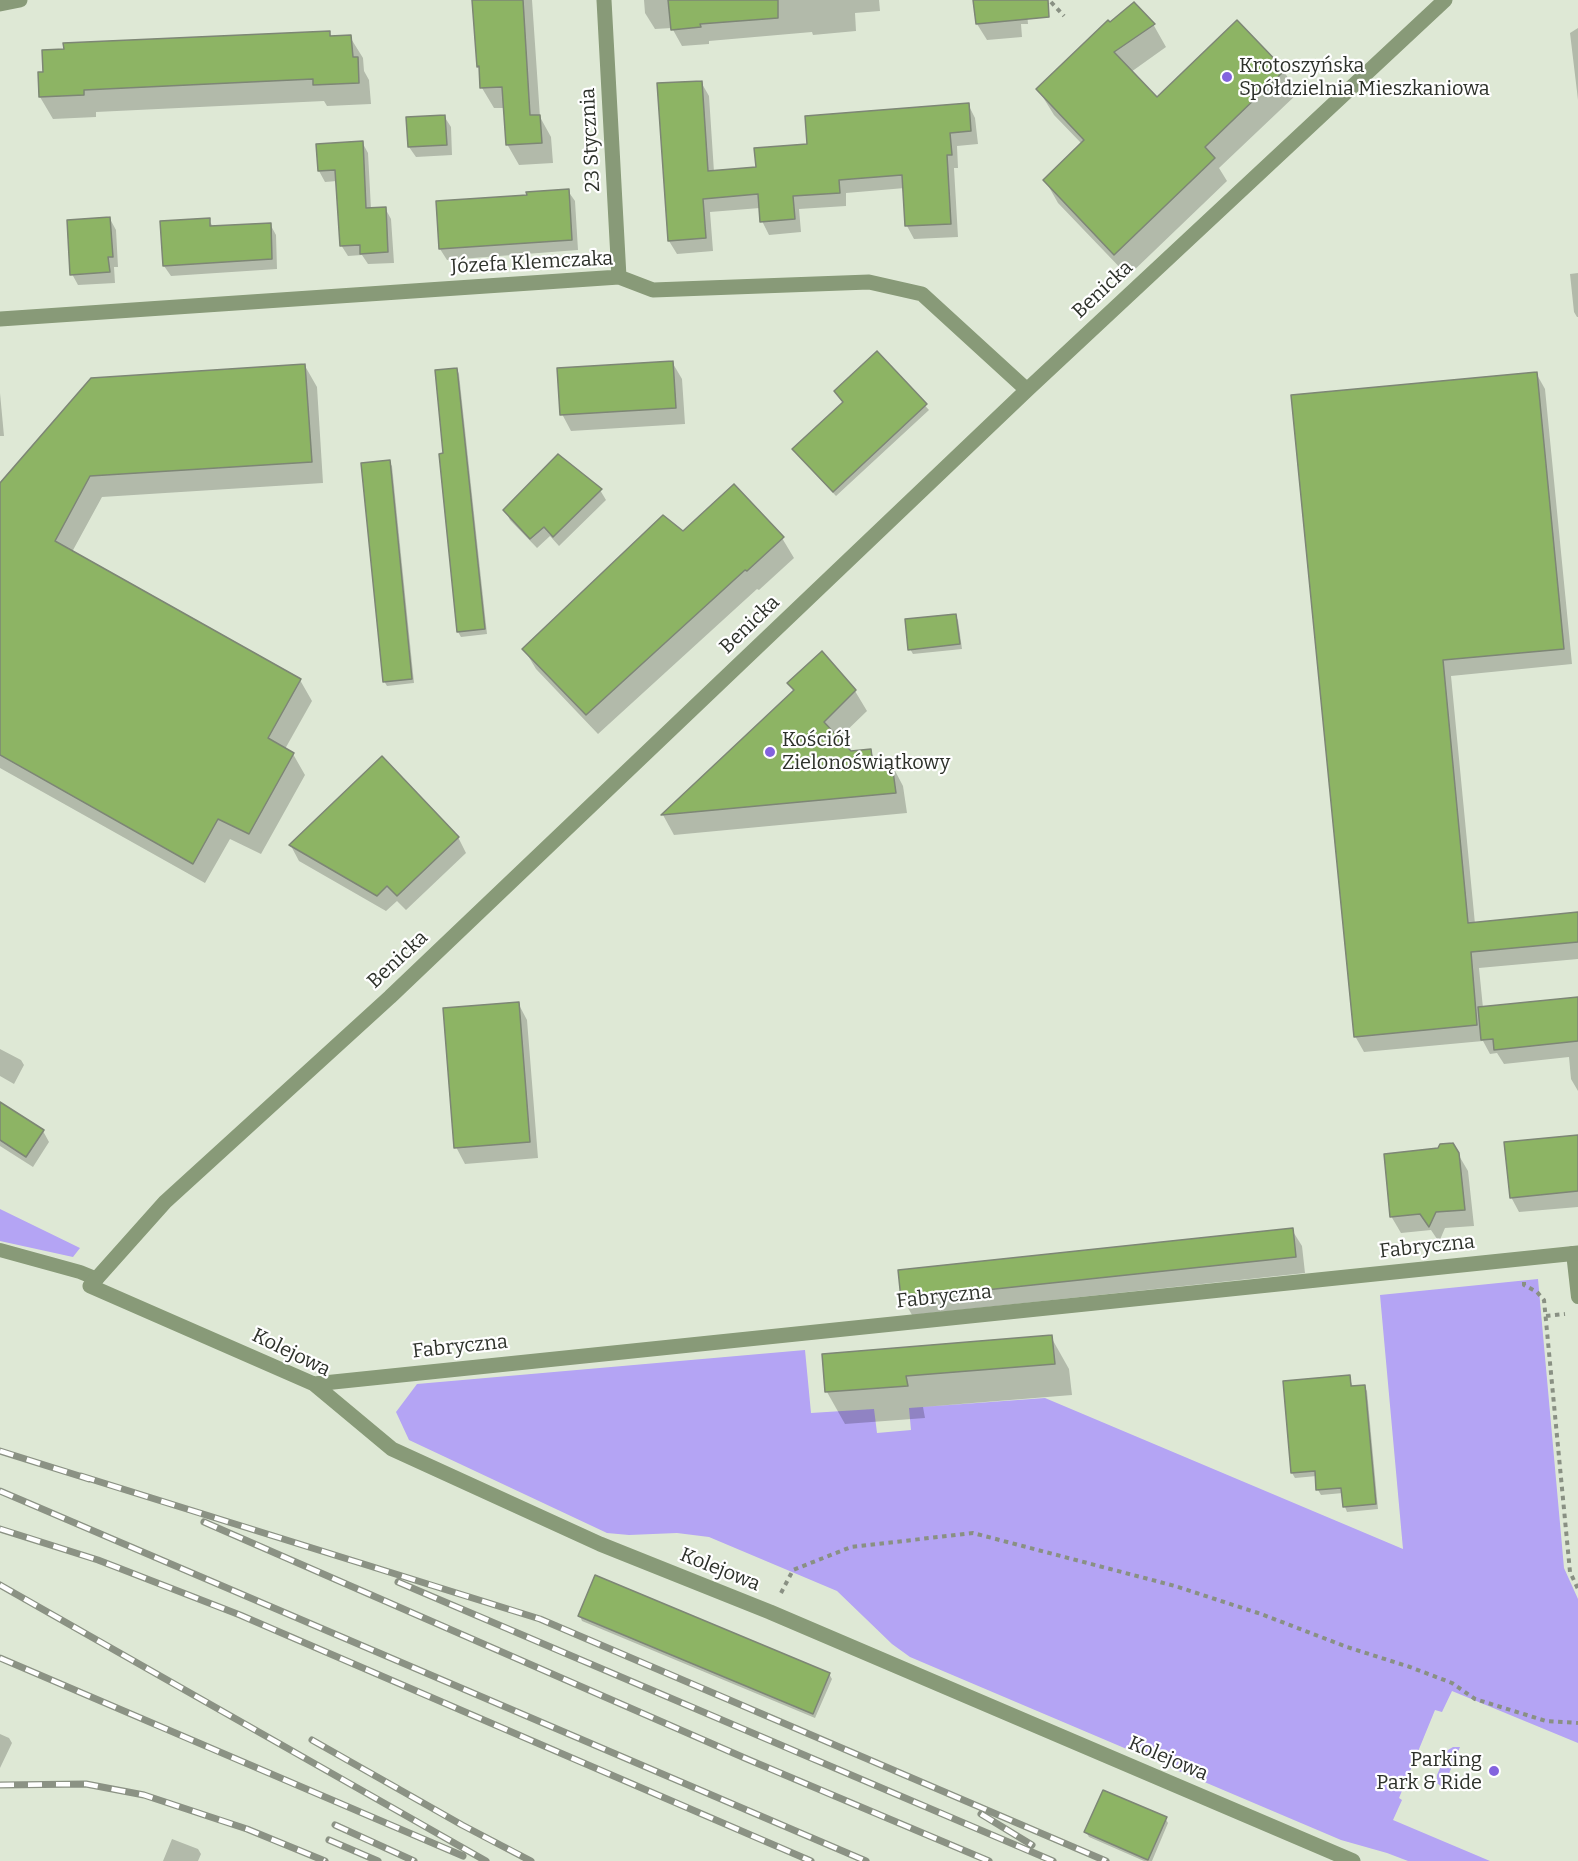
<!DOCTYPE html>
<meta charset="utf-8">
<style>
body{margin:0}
canvas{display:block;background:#dee8d5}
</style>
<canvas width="1578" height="1861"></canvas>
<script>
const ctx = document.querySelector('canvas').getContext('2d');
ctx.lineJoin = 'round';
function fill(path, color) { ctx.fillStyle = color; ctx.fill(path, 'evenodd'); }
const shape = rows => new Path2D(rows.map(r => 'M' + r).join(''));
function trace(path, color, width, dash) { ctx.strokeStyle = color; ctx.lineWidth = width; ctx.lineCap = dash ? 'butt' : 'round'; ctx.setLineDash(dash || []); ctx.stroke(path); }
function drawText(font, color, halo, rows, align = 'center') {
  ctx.font = font + ' Bitter,serif'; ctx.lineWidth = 4.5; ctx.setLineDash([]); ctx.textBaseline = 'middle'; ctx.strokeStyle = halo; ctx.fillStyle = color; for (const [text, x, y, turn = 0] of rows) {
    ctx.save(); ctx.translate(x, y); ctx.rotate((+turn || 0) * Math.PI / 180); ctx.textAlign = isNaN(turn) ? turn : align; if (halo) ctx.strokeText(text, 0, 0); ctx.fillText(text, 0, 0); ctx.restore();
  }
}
const green = shape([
 [0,1209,80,1248,73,1257,0,1241],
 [1538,1279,1564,1568,1578,1599,1578,1743,1452,1691,1442,1712,1435,1710,1399,1798,1402,1800,1393,1820,1490,1861,1408,1861,1387,1853,1341,1840,910,1657,892,1644,837,1591,792,1572,709,1537,677,1533,629,1535,607,1533,409,1440,396,1412,417,1384,805,1350,811,1413,874,1409,877,1433,911,1430,909,1408,1045,1398,1403,1549,1380,1295],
 [1453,1747,1460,1747,1443,1788,1437,1783,1437,1775,1448,1750]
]);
const shadow = shape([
 [474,0,532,0,540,117,551,137,553,163,519,165,507,144,505,108,494,108,482,88,481,71,478,66],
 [644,0,879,0,880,11,855,13,856,31,813,35,812,32,709,41,709,44,682,46,672,28,655,29,645,13],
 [973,0,1026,0,1028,24,1021,24,1022,37,987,40,977,24],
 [1237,22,1284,71,1297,94,1219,168,1227,181,1128,276,1058,203,1045,180,1082,144,1054,115,1041,94,1059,69,1153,24,1166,47,1131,72,1157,99],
 [1578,28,1578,100,1570,33],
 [329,32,332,37,350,37,363,58,364,71,369,80,371,104,327,106,324,101,96,112,96,117,53,119,40,97],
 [701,82,709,96,714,172,757,168,809,145,968,104,975,118,978,144,957,146,958,168,954,168,958,237,914,239,907,226,905,188,846,193,846,206,799,209,801,232,769,235,762,221,760,208,710,212,713,251,677,254,669,241],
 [444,116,451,127,452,155,416,157,409,147],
 [362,142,368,153,371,209,385,208,391,219,394,263,368,264,362,255,348,256,341,245,337,181,325,182,319,171],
 [568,191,575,201,578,250,447,260,440,249,528,197],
 [110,219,116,230,118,267,114,267,115,283,78,285,72,274],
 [209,220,213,227,270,224,276,235,277,269,171,276,164,266],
 [1578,273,1578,317,1577,317,1574,312,1570,274],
 [877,353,929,410,836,496,797,454,844,403],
 [672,362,682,379,685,424,571,431,562,414],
 [305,366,317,387,323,483,102,497,72,552,300,680,312,701,285,749,293,754,305,775,261,854,230,839,205,883,0,768,0,485],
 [457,369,459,374,487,634,461,637,458,632],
 [1536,373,1545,389,1572,664,1451,676,1475,924,1578,914,1578,959,1479,968,1483,1008,1578,998,1578,1091,1571,1079,1569,1057,1504,1064,1497,1053,1490,1054,1483,1041,1364,1052,1355,1036,1293,397],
 [0,393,4,436,0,436],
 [389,462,392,466,414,683,387,686,384,681],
 [600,490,606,500,559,546,550,536,537,548,510,520,505,510],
 [683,533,782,538,794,558,759,590,757,589,598,734,536,669,524,649],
 [955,615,958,620,962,649,913,654,910,649],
 [821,653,855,691,867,711,838,739,851,753,870,751,880,767,892,765,903,786,907,813,674,835,663,815,794,692,789,683],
 [458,837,466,853,406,910,397,901,386,911,299,861,291,846],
 [518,1003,527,1020,538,1158,465,1164,456,1147],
 [0,1049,21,1060,24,1065,14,1084,0,1076],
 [0,1104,43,1131,49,1142,33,1167,0,1146],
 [1578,1136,1578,1207,1519,1212,1511,1197],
 [1458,1154,1468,1171,1474,1226,1445,1228,1439,1242,1431,1230,1401,1233,1391,1216],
 [1292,1230,1302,1246,1305,1273,912,1315,903,1299,900,1272],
 [1051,1337,1069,1369,1072,1395,923,1407,925,1418,845,1424,827,1392,824,1356],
 [1349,1377,1353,1387,1364,1386,1367,1391,1378,1509,1347,1512,1345,1507,1343,1493,1321,1495,1318,1490,1317,1476,1295,1478,1292,1473,1284,1383],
 [580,1616,829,1674,832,1679,815,1718,582,1621],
 [0,1734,9,1738,12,1743,0,1768],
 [1165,1818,1168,1823,1152,1861,1144,1861,1089,1837,1086,1832],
 [172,1839,198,1849,201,1854,198,1861,163,1861]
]);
const building = shape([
 [472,0,523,0,530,115,540,115,542,143,506,145,502,87,480,88,479,66,477,67,472,0],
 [668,0,778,0,778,18,700,24,701,27,671,30,668,0],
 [973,0,1048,0,1049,17,976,24,973,0],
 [1134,2,1155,24,1114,52,1157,97,1237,20,1285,70,1205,147,1215,158,1114,255,1043,180,1084,140,1036,89,1108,20,1110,22,1134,2],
 [330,31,330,36,351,35,353,57,358,57,359,83,313,85,313,79,84,90,84,95,39,97,38,72,43,72,42,50,64,49,63,43,330,31],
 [702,81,708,171,756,167,754,148,807,144,805,116,969,103,971,131,950,133,952,155,947,155,951,224,905,226,902,175,839,180,840,193,793,196,795,219,760,222,758,194,703,199,706,238,668,241,657,83,702,81],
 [445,115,447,145,408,147,406,117,445,115],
 [363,141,366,208,386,207,388,252,360,254,360,245,340,246,335,170,318,171,316,144,363,141],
 [569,189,572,240,439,249,436,201,527,195,526,192,569,189],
 [110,217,113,257,108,257,110,272,70,275,67,220,110,217],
 [210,218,210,226,271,223,272,259,163,266,160,221,210,218],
 [877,351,927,404,833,492,792,449,843,402,834,391,877,351],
 [673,361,676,408,560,415,557,368,673,361],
 [305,364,312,462,90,476,55,541,301,679,268,738,294,753,249,834,218,819,193,864,0,755,0,483,91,378,305,364],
 [457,368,485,629,457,632,439,454,443,453,435,370,457,368],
 [1537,372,1564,649,1443,660,1468,923,1578,912,1578,942,1471,952,1477,1025,1354,1037,1291,395,1537,372],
 [558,454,602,489,553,537,544,527,530,539,503,510,558,454],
 [390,460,412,679,383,682,361,463,390,460],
 [734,484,784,537,747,571,745,570,586,715,522,649,663,515,683,531,734,484],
 [956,614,960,644,908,650,905,619,956,614],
 [822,651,856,690,824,722,851,751,871,749,873,766,892,764,896,793,661,815,794,690,787,683,822,651],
 [382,756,459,837,397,896,387,886,377,896,289,845,382,756],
 [1578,997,1578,1041,1494,1050,1493,1039,1481,1040,1478,1007,1578,997],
 [519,1002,530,1142,454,1148,443,1008,519,1002],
 [0,1102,44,1130,26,1157,0,1140,0,1102],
 [1578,1135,1578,1191,1510,1198,1504,1142,1578,1135],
 [1453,1143,1459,1153,1465,1210,1436,1212,1429,1227,1420,1214,1390,1217,1384,1154,1438,1148,1440,1144,1453,1143],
 [1293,1228,1296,1257,901,1299,898,1270,1293,1228],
 [1052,1335,1055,1364,906,1376,908,1386,825,1392,822,1354,1052,1335],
 [1350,1375,1351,1386,1365,1385,1376,1504,1343,1507,1341,1488,1316,1490,1315,1471,1291,1473,1283,1381,1350,1375],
 [595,1575,830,1673,813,1714,578,1616,595,1575],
 [1103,1790,1167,1817,1148,1860,1084,1832,1103,1790]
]);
const path = shape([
 [1051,2,1064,16],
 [1524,1282,1524,1285,1537,1292,1544,1300,1570,1572,1578,1589],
 [1546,1316,1565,1314],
 [781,1593,793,1570,851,1547,973,1533,1175,1586,1261,1614,1347,1647,1410,1667,1452,1683,1475,1699,1546,1721,1578,1723]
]);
const service = shape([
 [0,1250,80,1272,97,1279],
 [1573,1253,1578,1297]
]);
const minor = shape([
 [604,0,619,277],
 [0,4,20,0],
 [0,319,619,277,653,290,869,282,922,294,1027,390],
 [314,1384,1578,1253],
 [1353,1861,770,1612,600,1544,392,1449,314,1384,90,1286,165,1202,390,997,1027,390,1445,0]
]);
const rail = shape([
 [0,1451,89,1479],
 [81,1476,540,1619,1106,1861],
 [0,1491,866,1861],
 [204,1522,747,1759,989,1861],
 [0,1529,98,1560,240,1615,811,1861],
 [398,1582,1053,1861],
 [0,1585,486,1861],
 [0,1658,463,1856],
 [312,1740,462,1825,531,1861],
 [0,1785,86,1784,144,1795,247,1829,325,1861],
 [981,1814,1032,1845],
 [335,1825,414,1861],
 [329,1840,378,1861]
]);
const markers = [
 [1227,77,6,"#8363de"],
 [770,752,6,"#8363de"],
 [1494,1771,6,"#8363de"]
];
const poiNames = [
 ["Krotoszyńska",1239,66],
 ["Spółdzielnia Mieszkaniowa",1239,89],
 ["Kościół",782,740],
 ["Zielonoświątkowy",782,763],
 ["Parking",1482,1760,"right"],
 ["Park & Ride",1482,1783,"right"]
];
const streetNames = [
 ["23 Stycznia",591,140,-93],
 ["Józefa Klemczaka",532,263,-3],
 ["Benicka",1103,290,-43],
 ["Benicka",750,625,-44],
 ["Benicka",398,960,-43],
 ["Fabryczna",1427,1247,-6],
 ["Fabryczna",944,1297,-6],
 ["Fabryczna",460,1347,-6],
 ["Kolejowa",291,1353,26],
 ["Kolejowa",720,1570,22],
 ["Kolejowa",1168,1759,23]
];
fill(green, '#b4a4f4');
fill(shadow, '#0003');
fill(building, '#8db464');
trace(building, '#7d8675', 1.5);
trace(path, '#899083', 4, [4.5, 4.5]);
trace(service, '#889a78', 14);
trace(minor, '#889a78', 15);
trace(rail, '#8b9284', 7);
trace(rail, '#fff', 4.5, [14]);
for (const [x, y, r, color] of markers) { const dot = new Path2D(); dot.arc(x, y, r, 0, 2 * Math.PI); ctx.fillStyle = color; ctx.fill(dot); trace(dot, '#fff', 2); }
drawText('20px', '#2d312a', '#fff', poiNames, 'left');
drawText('20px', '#2d312a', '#fff', streetNames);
</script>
